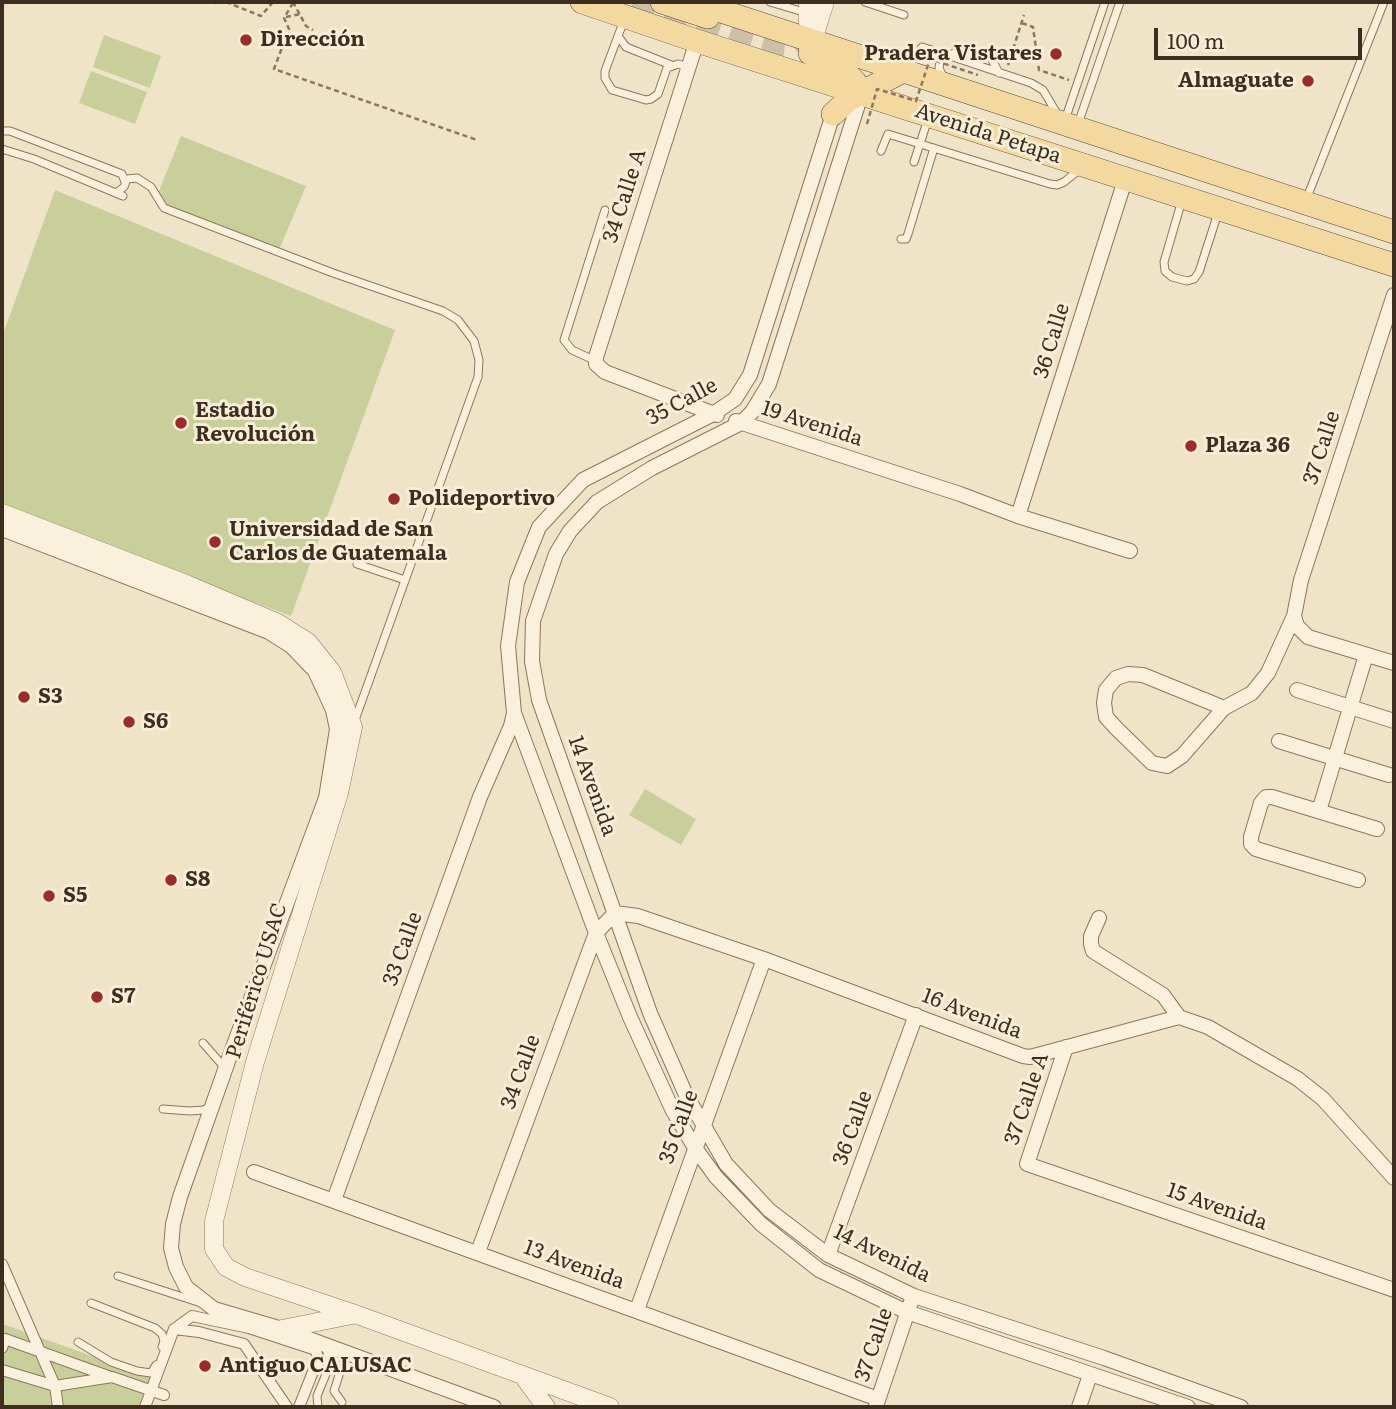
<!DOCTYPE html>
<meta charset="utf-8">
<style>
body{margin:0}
#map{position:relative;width:1396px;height:1409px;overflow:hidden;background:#f0e4c8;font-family:Literata,serif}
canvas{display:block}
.frame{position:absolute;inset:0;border:4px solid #3d2e20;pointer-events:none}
.scale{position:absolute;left:1154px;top:28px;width:208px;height:32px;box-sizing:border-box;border:4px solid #3d2e20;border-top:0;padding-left:9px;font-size:21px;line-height:24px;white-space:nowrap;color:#3d2e20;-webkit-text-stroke:5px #f7eed8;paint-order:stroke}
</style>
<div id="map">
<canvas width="1396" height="1409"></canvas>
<div class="frame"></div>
<div class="scale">100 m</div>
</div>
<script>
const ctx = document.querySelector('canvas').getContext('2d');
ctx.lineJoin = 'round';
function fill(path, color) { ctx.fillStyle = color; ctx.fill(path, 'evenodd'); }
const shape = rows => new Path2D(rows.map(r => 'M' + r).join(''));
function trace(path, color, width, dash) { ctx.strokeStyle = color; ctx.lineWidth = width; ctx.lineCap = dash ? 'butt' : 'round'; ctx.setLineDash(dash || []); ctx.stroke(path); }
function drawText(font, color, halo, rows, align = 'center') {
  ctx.font = font + ' Literata,serif'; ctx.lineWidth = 6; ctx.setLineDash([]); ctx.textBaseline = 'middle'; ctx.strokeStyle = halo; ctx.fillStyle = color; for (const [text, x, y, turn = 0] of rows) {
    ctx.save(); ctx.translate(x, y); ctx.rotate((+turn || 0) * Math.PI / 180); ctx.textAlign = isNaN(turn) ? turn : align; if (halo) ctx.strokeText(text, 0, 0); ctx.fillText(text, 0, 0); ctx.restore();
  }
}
const green = shape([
 [104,35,161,56,150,88,93,67],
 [91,71,147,92,135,124,79,103],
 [181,136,306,186,279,250,155,201],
 [55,190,395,330,291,616,2,509,2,337],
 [645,789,696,819,681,845,629,815],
 [3,1324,156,1379,147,1407,2,1407]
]);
const primaryTunnel = shape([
 [633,2,779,50,790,51,795,47,806,20]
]);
const path = shape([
 [215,2,216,4],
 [226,2,261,16,273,2],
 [293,2,306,26,313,30],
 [293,3,284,18,289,29,274,69,477,140],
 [286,17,300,14],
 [1022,23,1033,27,1039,70,1069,80],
 [1008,65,1024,15]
]);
const service = shape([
 [770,2,807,13],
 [865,2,904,15],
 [624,20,605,71,605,78,612,90,646,100,651,99,658,94,667,68,678,64,689,67],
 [618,36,626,47,671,65],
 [941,53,939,68,944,79],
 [949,56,959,50,973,49,991,58,999,73],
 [907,67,922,47,941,53,1031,83,1043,90,1059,117],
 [1065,120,1105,2],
 [1078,124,1120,2],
 [2,131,10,131,122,174,125,182],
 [2,149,34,159,123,196],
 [881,151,888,134,1050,184,1057,185,1064,182,1079,170],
 [914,162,928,119],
 [116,193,124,187,127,179,137,178,151,187,164,208,333,273,443,311,458,320,474,341,479,360,478,377,355,720],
 [1182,200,1164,262,1165,271,1172,277,1187,281,1194,279,1199,272,1218,213],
 [1306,200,1384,2],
 [901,239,906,239,908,234,934,148],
 [596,361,572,350,564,340,605,210],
 [357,564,405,580],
 [203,1043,225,1068],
 [163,1109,190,1111,203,1110,211,1107],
 [118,1276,198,1302],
 [91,1303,155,1328,162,1334,164,1341,162,1347],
 [78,1342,111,1362,137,1371,151,1373,156,1365],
 [342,1402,334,1391,346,1353],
 [318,1407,317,1396,331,1362,324,1345]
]);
const pedestrian = shape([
 [2,1264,55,1386,58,1407],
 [174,1329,192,1316,249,1328,316,1350,318,1359,299,1407],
 [2,1348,5,1339,108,1376],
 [2,1370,55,1386,112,1377,164,1395],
 [145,1407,174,1329,199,1332,244,1344,287,1407]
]);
const minor = shape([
 [697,41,596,357,596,364,605,372,717,415],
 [862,92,769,384,752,412,741,423,652,468,597,502,570,531,556,554,533,621,532,661,539,700,650,1013,686,1095,726,1164,769,1210,828,1255,914,1296,1104,1358,1241,1407],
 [835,108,750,375,735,399,713,414,583,480,539,527,517,582,508,646,514,713,596,933,630,1017,673,1111,695,1148,716,1177,761,1224,819,1270,907,1312,1188,1407],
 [736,421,960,494,1018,516,1130,551],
 [1018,516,1126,177],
 [2,529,269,632,291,646,315,671,333,710,337,729,326,798,232,1050,180,1197,173,1224,171,1248,176,1267,186,1287,214,1309,282,1329,494,1407],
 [1294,616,1297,626,1308,637,1394,663],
 [1297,690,1394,721],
 [1224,708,1143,675,1128,674,1116,678,1106,690,1104,703,1106,717,1117,729,1152,763,1167,766,1182,756,1224,708,1252,693,1268,673,1294,616,1301,580,1394,295],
 [1279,741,1389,775],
 [1319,811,1366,655],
 [1358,880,1256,849,1251,844,1251,837,1261,803,1266,797,1272,797,1377,829],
 [1099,918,1091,936,1091,944,1093,951,1163,995,1179,1017],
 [1066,1047,1027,1164,1394,1290],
 [254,1172,878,1399],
 [334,1200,480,797,511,726,514,713],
 [478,1252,596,933,615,913,638,916,764,959,1023,1056,1030,1057,1179,1017,1208,1027,1298,1079,1323,1099,1394,1178],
 [828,1255,916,1015],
 [637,1310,764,959],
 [876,1406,911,1302],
 [1079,1407,1090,1375]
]);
const tertiary = shape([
 [808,2,808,22,812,36],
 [813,40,825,2],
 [2,513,186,584,278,623,308,642,332,672,353,727,339,793,255,1062,214,1221,214,1249,226,1267,245,1277,355,1314,610,1407],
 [282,1329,352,1315],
 [523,1376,546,1407]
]);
const primary = shape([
 [582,2,697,41,1394,265],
 [662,2,708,17],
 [694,2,1394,232],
 [810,53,838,65,855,82,862,92],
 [833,114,849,99,905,70]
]);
const pathBridge = shape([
 [867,124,877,89,916,101,930,59,978,75]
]);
const markers = [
 [246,40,7,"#9e2a2b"],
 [1056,54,7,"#9e2a2b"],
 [1308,81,7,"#9e2a2b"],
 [181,423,7,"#9e2a2b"],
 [1191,446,7,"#9e2a2b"],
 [394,499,7,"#9e2a2b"],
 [215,542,7,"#9e2a2b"],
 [24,697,7,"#9e2a2b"],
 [129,722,7,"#9e2a2b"],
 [171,880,7,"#9e2a2b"],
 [49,896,7,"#9e2a2b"],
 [97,997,7,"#9e2a2b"],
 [205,1366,7,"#9e2a2b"]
];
const poiNames = [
 ["Dirección",260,40],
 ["Pradera Vistares",1042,54,"right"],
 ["Almaguate",1294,81,"right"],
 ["Estadio",195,411],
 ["Revolución",195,435],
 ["Plaza 36",1205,446],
 ["Polideportivo",408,499],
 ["Universidad de San",229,530],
 ["Carlos de Guatemala",229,554],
 ["S3",38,697],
 ["S6",143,722],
 ["S8",185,880],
 ["S5",63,896],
 ["S7",111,997],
 ["Antiguo CALUSAC",219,1366]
];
const streetNames = [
 ["Avenida Petapa",988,134,18],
 ["34 Calle A",625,196,-72],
 ["36 Calle",1052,341,-73],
 ["35 Calle",682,402,-28],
 ["19 Avenida",812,424,18],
 ["37 Calle",1322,448,-72],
 ["14 Avenida",592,786,70],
 ["33 Calle",403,949,-70],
 ["Periférico USAC",257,981,-73],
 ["16 Avenida",972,1014,21],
 ["34 Calle",521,1072,-70],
 ["37 Calle A",1027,1099,-71],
 ["35 Calle",679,1127,-70],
 ["36 Calle",853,1128,-70],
 ["15 Avenida",1217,1207,19],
 ["14 Avenida",882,1254,26],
 ["13 Avenida",574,1265,20],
 ["37 Calle",874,1345,-71]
];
fill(green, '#c9cf9b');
trace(primaryTunnel, '#ccc0a6', 23, [23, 11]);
trace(service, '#8d765c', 9);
trace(pedestrian, '#8d765c', 12);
trace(minor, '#8d765c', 16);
trace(tertiary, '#8d765c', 19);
trace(primary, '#5b4430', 24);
trace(path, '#8d765c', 2.5, [5, 3.5]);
trace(service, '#faf1dc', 7);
trace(pedestrian, '#faf1dc', 10);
trace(minor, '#faf1dc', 14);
trace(tertiary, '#faf1dc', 18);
trace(primary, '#f3d9a0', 23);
trace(pathBridge, '#8d765c', 2.5, [5, 3.5]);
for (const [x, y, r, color] of markers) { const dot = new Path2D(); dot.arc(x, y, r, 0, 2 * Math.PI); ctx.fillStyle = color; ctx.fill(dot); trace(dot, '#f7eed8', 2.5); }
drawText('bold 21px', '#3d2e20', '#f7eed8', poiNames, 'left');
drawText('21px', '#3d2e20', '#f7eed8', streetNames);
</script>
